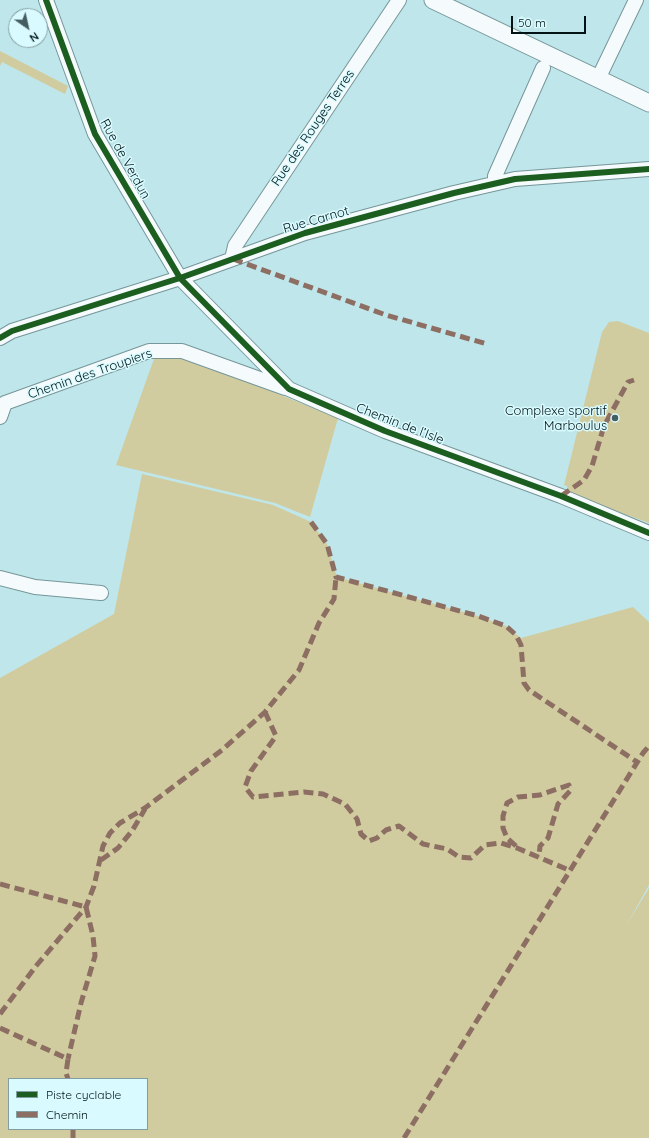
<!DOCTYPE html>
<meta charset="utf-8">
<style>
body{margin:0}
#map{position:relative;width:649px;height:1138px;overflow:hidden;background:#bfe6ea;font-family:Quicksand,sans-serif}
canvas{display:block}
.legend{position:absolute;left:8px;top:1078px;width:140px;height:52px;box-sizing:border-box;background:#d9fbff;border:1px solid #839ea1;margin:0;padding:5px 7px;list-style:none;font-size:12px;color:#011315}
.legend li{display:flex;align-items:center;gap:8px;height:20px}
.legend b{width:20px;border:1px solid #839ea1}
.north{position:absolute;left:8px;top:8px;width:40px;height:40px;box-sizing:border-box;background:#d9fbff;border:1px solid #839ea1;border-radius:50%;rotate:146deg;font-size:11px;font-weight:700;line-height:16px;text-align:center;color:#011315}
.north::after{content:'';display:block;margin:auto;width:14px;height:18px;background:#445d60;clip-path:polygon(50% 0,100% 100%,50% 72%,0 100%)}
.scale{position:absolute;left:511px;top:16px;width:75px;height:18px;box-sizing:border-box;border:2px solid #011315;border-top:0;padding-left:5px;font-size:12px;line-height:14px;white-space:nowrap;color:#011315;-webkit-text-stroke:3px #d9fbff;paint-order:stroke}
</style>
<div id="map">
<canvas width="649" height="1138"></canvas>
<ul class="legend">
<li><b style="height:5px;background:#1b5e20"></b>Piste cyclable</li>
<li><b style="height:5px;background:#8d6e63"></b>Chemin</li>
</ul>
<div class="north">N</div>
<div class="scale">50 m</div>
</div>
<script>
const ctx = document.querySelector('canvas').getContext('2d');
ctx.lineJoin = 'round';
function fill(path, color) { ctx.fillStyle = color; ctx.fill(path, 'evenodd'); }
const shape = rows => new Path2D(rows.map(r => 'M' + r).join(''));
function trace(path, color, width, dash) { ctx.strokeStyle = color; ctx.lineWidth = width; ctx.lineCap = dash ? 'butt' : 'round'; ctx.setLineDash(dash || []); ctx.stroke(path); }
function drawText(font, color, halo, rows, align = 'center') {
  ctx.font = font + ' Quicksand,sans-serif'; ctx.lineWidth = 3; ctx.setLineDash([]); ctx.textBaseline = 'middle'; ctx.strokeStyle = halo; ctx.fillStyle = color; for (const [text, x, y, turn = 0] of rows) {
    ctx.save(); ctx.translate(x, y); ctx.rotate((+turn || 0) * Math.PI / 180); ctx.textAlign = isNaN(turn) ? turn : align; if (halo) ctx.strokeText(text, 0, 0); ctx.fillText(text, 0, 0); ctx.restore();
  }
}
const green = shape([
 [0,51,68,86,65,94,2,62,0,66],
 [618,321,649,333,649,523,570,494,567,486,564,485,602,332,609,322],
 [179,354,338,418,310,517,275,503,116,465,155,356,162,359,165,355],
 [142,474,273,505,311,522,327,544,337,577,478,616,506,626,521,638,633,607,649,622,649,885,626,926,649,888,649,1138,0,1138,0,678,114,614],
 [9,1079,147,1079,147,1129,9,1129]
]);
const minor = shape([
 [46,0,95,134,180,278,289,389,385,431,561,496,649,533],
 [598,79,636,0],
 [495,183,495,176,543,68],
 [232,259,235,246,399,0],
 [0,338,12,331,180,278,305,233,454,193,515,179,649,169],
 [5,403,149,351,182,351,285,388],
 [0,417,5,403],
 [0,578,35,587,101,593]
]);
const major = shape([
 [433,0,649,103]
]);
const quiet = shape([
 [233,259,386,315,487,344],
 [561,496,584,480,592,466,604,426,628,382,634,380],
 [311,522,327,544,336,577,478,616,506,626,516,635,521,645,524,683,529,690,637,762],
 [265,712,276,736,251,771,245,787,253,797,304,792,323,794,345,804,357,819,361,834,369,841,377,838,386,830,399,826,423,844,447,849,459,857,471,858,485,845,501,843,517,848,571,871],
 [516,846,507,838,503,828,503,816,507,803,518,797,540,795,569,785,570,791,558,804,548,838,540,846,539,857],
 [101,860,118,848,132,831,145,809],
 [0,884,86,907,93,936,95,956,81,1003,68,1059],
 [0,1014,36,966,86,907,94,886,103,846,110,833,120,823,145,808,222,750,265,712,299,670,319,623,334,599,336,577],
 [0,1028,68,1059,66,1073,68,1079],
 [73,1129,73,1138],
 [404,1138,643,753,649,746]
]);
const cycleway = shape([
 [46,0,95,134,180,278,289,389,385,431,561,496,649,533],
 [0,338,12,331,180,278,305,233,454,193,515,179,649,169]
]);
const markers = [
 [615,418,4,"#445d60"]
];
const streetNames = [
 ["Rue des Rouges Terres",313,128,-56],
 ["Rue de Verdun",125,159,61],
 ["Rue Carnot",316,220,-16],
 ["Chemin des Troupiers",90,374,-19],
 ["Chemin de l’Isle",400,424,21]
];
const poiNames = [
 ["Complexe sportif",607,411],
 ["Marboulus",607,426]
];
fill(green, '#d1cc9f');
trace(minor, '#76969a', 16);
trace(major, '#76969a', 19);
trace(minor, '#f5fbfc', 14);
trace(major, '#f5fbfc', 17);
trace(quiet, '#8d6e63', 5, [10, 5]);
trace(cycleway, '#1b5e20', 6);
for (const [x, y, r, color] of markers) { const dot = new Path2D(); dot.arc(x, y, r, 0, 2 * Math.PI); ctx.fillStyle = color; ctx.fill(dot); trace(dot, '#d9fbff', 1.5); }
drawText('13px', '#011315', '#d9fbff', streetNames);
drawText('13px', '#011315', '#d9fbff', poiNames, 'right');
</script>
